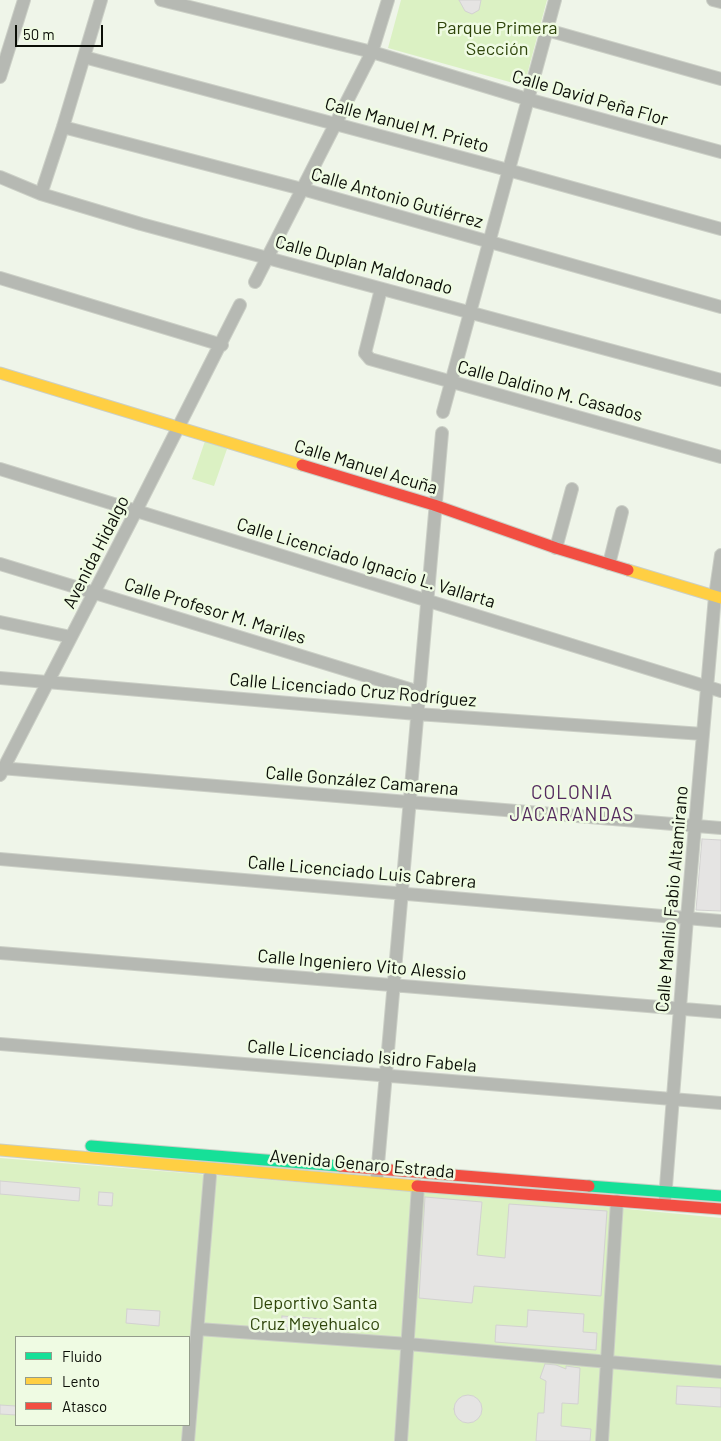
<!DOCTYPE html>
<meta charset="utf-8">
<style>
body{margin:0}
#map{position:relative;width:721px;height:1441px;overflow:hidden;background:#eff5e9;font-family:Barlow,sans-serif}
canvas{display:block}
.legend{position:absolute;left:15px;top:1336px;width:175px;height:90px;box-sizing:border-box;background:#effbe3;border:1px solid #949c8b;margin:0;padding:6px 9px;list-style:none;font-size:15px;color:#0b0e07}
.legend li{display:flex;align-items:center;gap:10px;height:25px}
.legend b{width:25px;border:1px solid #949c8b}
.scale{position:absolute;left:15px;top:25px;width:88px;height:22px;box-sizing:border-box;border:2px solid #0b0e07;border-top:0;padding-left:6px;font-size:15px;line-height:18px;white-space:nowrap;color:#0b0e07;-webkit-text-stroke:4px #effbe3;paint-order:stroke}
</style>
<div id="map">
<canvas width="721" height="1441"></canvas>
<ul class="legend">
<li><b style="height:6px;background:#16e098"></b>Fluido</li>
<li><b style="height:6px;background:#ffcf43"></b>Lento</li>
<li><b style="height:6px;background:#f24e42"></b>Atasco</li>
</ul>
<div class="scale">50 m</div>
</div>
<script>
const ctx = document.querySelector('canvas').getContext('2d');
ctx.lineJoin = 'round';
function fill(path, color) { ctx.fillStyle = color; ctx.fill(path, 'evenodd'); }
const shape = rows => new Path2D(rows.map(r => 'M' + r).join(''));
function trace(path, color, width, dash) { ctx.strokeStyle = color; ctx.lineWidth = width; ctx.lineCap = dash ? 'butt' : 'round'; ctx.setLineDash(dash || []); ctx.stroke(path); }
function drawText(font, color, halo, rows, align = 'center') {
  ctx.font = font + ' Barlow,sans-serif'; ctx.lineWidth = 5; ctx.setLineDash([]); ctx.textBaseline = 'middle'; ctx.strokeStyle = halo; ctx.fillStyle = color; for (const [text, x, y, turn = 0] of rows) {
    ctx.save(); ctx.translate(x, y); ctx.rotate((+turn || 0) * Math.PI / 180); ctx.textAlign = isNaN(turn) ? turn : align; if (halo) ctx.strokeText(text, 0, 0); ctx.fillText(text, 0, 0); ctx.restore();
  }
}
const green = shape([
 [401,0,547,0,524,86,388,48],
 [205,441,227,449,214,486,192,479],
 [0,1158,617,1208,721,1218,721,1441,0,1441],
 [16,1337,189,1337,189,1425,16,1425]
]);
const building = shape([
 [459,0,481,0,479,10,472,14,465,11,459,0],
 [702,839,721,840,721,911,696,910,702,839],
 [0,1181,80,1188,79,1201,0,1194,0,1181],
 [99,1192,113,1193,112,1206,98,1205,99,1192],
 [425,1197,482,1202,477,1255,505,1258,509,1204,607,1211,601,1296,474,1286,472,1303,419,1298,425,1197],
 [127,1309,160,1311,159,1326,126,1323,127,1309],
 [528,1310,584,1314,583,1332,597,1333,596,1350,495,1342,496,1325,527,1327,528,1310],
 [282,1316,324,1319,323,1330,281,1327,282,1316],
 [545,1364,556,1365,566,1369,566,1366,580,1368,578,1404,562,1403,561,1426,591,1429,590,1441,536,1441,538,1413,544,1413,546,1381,540,1378,545,1364],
 [677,1386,721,1388,721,1407,676,1404,677,1386],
 '454 1409a14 14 0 1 1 28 0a14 14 0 1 1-28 0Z',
 [0,1405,16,1406,16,1415,0,1414,0,1405]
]);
const street = shape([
 [161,0,372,52,527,99,721,152],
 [713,0,721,2],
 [547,30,721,79],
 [84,57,508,170,721,229],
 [0,77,24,0],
 [63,127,302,189,721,307],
 [0,177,41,194,141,224,721,380],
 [41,194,63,127,101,0],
 [0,278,222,345],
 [255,282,372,52,388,0],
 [381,289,365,353,370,359,721,457],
 [443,412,555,0],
 [0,469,721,691],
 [556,548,572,489],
 [0,564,419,692],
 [609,564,622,512],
 [0,622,71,637],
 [0,678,417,714,703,734],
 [0,768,721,828],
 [0,775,136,511,240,305],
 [0,859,721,921],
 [0,953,721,1012],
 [0,1044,721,1103],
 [377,1176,442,433],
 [665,1199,687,918,715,596,721,555],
 [198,1329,408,1344,721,1372],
 [188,1441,210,1176],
 [401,1441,418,1186],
 [602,1441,617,1201]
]);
const fast = shape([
 [91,1146,340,1166],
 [589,1186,721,1196]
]);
const slow = shape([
 [0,373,302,465],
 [628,570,721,598],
 [0,1150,417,1186]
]);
const jam = shape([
 [302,465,434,505,556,548,628,570],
 [340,1166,589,1186],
 [417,1186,721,1209]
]);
const parkNames = [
 ["Parque Primera",497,28],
 ["Sección",497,49],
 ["Deportivo Santa",315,1303],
 ["Cruz Meyehualco",315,1324]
];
const streetNames = [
 ["Calle David Peña Flor",590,98,16],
 ["Calle Manuel M. Prieto",407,125,15],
 ["Calle Antonio Gutiérrez",397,198,16],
 ["Calle Duplan Maldonado",364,265,15],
 ["Calle Daldino M. Casados",550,391,15],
 ["Calle Manuel Acuña",366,467,17],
 ["Avenida Hidalgo",96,552,-63],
 ["Calle Licenciado Ignacio L. Vallarta",366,563,17],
 ["Calle Profesor M. Mariles",215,611,17],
 ["Calle Licenciado Cruz Rodríguez",353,690,5],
 ["Calle González Camarena",362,781,5],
 ["Calle Licenciado Luis Cabrera",362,872,5],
 ["Calle Manlio Fabio Altamirano",672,899,-85],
 ["Calle Ingeniero Vito Alessio",362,965,5],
 ["Calle Licenciado Isidro Fabela",362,1056,5],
 ["Avenida Genaro Estrada",362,1164,5]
];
const neighbourhoodNames = [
 ["COLONIA",572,793],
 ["JACARANDAS",572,815]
];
fill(green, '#dbf1c3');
fill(building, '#e5e4e3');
trace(building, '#d3d2d1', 1);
trace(street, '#cbcfc6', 14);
trace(fast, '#cbcfc6', 13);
trace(slow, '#cbcfc6', 13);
trace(jam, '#cbcfc6', 13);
trace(street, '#b6b9b3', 12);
trace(fast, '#16e098', 11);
trace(slow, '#ffcf43', 11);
trace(jam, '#f24e42', 11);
drawText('18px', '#2f450b', '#effbe3', parkNames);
drawText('18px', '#0b0e07', '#effbe3', streetNames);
ctx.letterSpacing = '1px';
drawText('19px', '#542a5e', '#effbe3', neighbourhoodNames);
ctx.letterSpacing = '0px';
</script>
